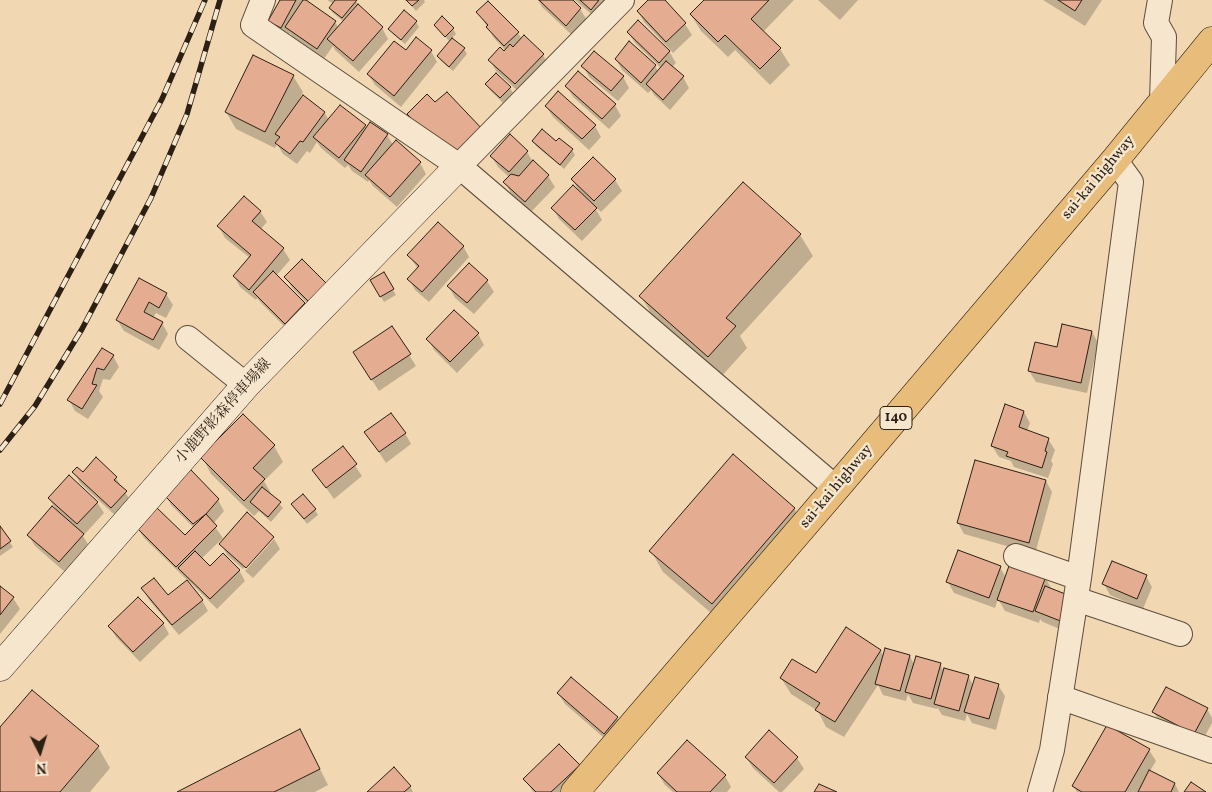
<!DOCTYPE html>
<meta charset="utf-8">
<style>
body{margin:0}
#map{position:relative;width:1212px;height:792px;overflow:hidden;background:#f1d8b3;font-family:Vollkorn,serif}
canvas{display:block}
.north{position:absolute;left:15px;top:727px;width:50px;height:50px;-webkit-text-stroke:4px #f6e6ce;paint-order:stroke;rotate:175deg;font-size:14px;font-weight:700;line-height:20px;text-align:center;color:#2c1f13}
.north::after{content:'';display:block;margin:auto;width:18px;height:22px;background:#2c1f13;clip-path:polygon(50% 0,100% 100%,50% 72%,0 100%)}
</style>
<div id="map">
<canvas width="1212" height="792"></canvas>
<div class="north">N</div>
</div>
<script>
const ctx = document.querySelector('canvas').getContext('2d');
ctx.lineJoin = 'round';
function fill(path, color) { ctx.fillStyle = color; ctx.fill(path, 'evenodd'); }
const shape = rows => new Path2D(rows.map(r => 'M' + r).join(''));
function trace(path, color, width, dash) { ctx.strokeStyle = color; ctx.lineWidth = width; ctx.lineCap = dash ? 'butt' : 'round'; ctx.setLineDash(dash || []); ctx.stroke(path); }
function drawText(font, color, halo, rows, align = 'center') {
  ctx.font = font + ' Vollkorn,"Noto Serif JP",serif'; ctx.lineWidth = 5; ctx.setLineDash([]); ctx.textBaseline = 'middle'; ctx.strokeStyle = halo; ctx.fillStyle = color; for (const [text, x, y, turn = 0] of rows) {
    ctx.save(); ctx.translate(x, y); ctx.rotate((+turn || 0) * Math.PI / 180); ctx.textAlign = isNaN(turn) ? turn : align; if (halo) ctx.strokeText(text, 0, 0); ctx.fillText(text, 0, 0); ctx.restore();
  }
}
const shadow = shape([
 [282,0,308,0,307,2,335,22,339,28,344,22,333,13,330,8,334,4,327,0,334,0,333,3,337,0,355,0,359,6,382,28,388,39,359,72,335,50,333,46,323,60,293,38,290,33,287,38,276,32,270,21],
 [406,0,424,0,425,2,416,11],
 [538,0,572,0,580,9,587,20,573,36,542,7],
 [575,0,609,0,598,20],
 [650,0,663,0,685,24,692,35,673,53,644,22,638,11],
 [705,0,794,0,763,32,780,49,790,65,770,85,735,50,728,57,701,31,691,15],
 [818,0,858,0,840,20],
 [1043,0,1102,0,1085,26],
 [478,12,518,33,522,39,543,55,549,66,522,95,496,71,490,60,506,51,494,38],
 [416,22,419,27,405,44,393,34,390,29],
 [435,25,453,29,456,34,451,39,464,49,467,54,453,71,441,61,438,56,450,42],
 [628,32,669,51,676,63,672,67,683,77,689,88,670,110,654,95,651,90,648,93,622,70,616,59,629,43,655,66,658,71,661,68,635,43],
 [406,51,431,51,437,62,401,107,375,85,368,74],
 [583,66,623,77,629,88,618,101,589,77],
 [293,76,303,92,297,104,324,112,329,120,365,126,367,129,387,135,393,145,420,163,426,174,397,207,373,186,369,180,368,182,352,171,348,165,345,168,321,148,317,142,310,153,307,151,297,164,283,154,277,144,275,148,236,129,226,112],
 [487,84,510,88,513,93,503,103,490,90],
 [567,86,615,105,621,116,609,129,573,97],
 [546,106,595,126,601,137,589,150,553,117],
 [559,139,572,150,575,155,564,169,536,146,533,141,556,143],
 [527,152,533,162,548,176,555,187,531,212,511,193,505,182,509,177,498,167,491,156],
 [593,159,615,180,622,191,601,212,594,206,602,220,582,241,559,219,553,208,580,193,572,179],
 [743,184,800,235,813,256,740,336,747,348,720,378,653,317,641,296],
 [260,211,267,222,260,230,283,249,290,260,276,276,304,304,310,315,292,334,261,303,257,298,256,300,240,287,234,276,250,258,225,238,219,227],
 [463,246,469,257,429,302,415,290,409,279,418,269,409,255],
 [302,261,316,312,292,288,286,277],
 [383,274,396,295,384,302,371,280],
 [140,279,166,294,173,305,166,318,156,313,153,318,162,323,168,334,159,350,124,331,117,320],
 [487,281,494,292,474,314,455,298,449,287],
 [392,328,416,366,379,391,361,363],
 [1092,332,1098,343,1087,393,1036,382,1029,371,1058,349],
 [478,334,484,345,457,373,434,350,428,339],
 [103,350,113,356,119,367,110,380,103,379,99,391,103,397,88,419,75,411,69,400],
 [1024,412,1030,423,1027,431,1048,439,1055,450,1051,461,1053,464,1048,478,1014,467,1011,461,999,457,992,446],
 [366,433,405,433,411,444,386,463],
 [274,446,283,462,264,481,273,497,283,508,271,522,259,511,254,516,211,474,202,457],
 [343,448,362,476,334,499,314,471],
 [74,472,116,478,132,503,118,518,80,483],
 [1046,481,1052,492,1035,554,964,534,958,523],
 [165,494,218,500,224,511,213,524,223,538,201,559,210,568,239,570,245,581,217,609,189,581,188,583,202,600,208,611,179,635,149,600,143,589,168,597,188,581,144,538,137,527,185,537,194,528,171,505],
 [49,498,95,499,104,513,83,536,89,546,66,573,35,546,28,535,58,513],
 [292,504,315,510,318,515,307,524],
 [794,508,806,529,724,624,663,572,651,551],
 [0,528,13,547,0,556],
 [273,538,243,569,227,555,221,544],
 [274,539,280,549,253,578,245,571],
 [1000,567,1006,578,1045,577,1051,588,1069,633,1043,622,1040,619,1039,623,1005,611,998,599,995,608,954,593,948,582],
 [1146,576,1152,587,1143,609,1110,595,1104,584],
 [0,587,13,598,20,609,0,634],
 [163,623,169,634,140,662,116,637,110,626],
 [880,650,884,657,910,656,914,665,940,664,944,672,968,676,973,685,998,685,1005,696,996,730,972,723,967,714,965,721,942,715,937,707,937,709,913,703,908,694,906,701,883,695,878,685,844,737,826,727,818,711,791,694,781,678,816,675],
 [558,693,617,718,623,729,611,744,565,704],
 [1207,709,1212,718,1212,723,1200,745,1160,724,1154,712],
 [0,728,98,747,110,768,90,792,0,792],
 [769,732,797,758,804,769,782,792,779,792,753,768,746,757],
 [309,747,328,785,315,792,179,792],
 [1149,750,1156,761,1150,771,1175,784,1179,792,1077,792,1073,786],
 [579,765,585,776,569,792,533,792,525,779],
 [658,774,725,776,731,787,727,792,673,792,665,785],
 [410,786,413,792,369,792]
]);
const building = shape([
 [280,0,296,0,281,28,268,21,280,0],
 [303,0,306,0,336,21,317,49,285,27,303,0],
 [335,0,357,0,342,18,329,8,335,0],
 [406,0,419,0,412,6,406,0],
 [539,0,573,0,581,8,566,26,539,0],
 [580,0,599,0,591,10,580,0],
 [648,0,665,0,686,23,666,42,637,11,648,0],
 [704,0,769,0,751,19,781,48,760,69,725,35,718,42,690,14,704,0],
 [1058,0,1082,0,1075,11,1058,0],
 [488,1,519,32,504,46,486,27,488,25,476,12,488,1],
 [358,4,383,27,353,61,327,39,358,4],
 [404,10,417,21,401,40,388,29,404,10],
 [442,16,454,28,445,37,434,25,442,16],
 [638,20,670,51,659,63,627,32,638,20],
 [524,35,544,54,515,84,488,60,500,47,504,51,510,44,513,47,524,35],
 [416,37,432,50,394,96,367,74,394,41,406,50,416,37],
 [452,38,465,48,449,67,437,56,452,38],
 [629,41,656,65,641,83,615,59,629,41],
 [594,51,624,76,611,91,581,66,594,51],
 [253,55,294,75,265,132,225,112,253,55],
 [666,61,684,76,663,100,646,84,666,61],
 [578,71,616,104,602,119,565,86,578,71],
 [496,73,511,87,500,98,485,84,496,73],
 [558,91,596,125,582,139,545,106,558,91],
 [447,92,485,132,454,162,407,114,427,94,435,102,447,92],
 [303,95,325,112,303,142,300,141,290,154,275,143,280,137,275,134,303,95],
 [340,105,366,125,339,158,313,137,340,105],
 [370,122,388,134,361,172,344,160,370,122],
 [542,129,556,141,559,138,573,149,560,165,532,141,542,129],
 [510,134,528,151,509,172,490,156,510,134],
 [396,140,421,162,390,197,365,175,396,140],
 [593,157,616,179,594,201,571,179,593,157],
 [533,160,549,175,525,202,503,182,511,174,519,176,533,160],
 [743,182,801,234,726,318,736,326,708,357,639,296,743,182],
 [573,185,597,208,575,230,551,208,573,185],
 [244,196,261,211,252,221,284,248,249,290,233,276,251,255,217,226,244,196],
 [438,222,464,246,422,292,407,279,419,266,407,255,438,222],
 [302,259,327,284,309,302,284,277,302,259],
 [469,263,488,280,467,303,447,286,469,263],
 [273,271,305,303,285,324,253,292,273,271],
 [384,272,394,289,380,297,370,280,384,272],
 [139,278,167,293,159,308,149,302,144,312,163,322,153,340,116,320,139,278],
 [454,310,479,333,450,362,426,339,454,310],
 [1062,324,1092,331,1081,383,1028,371,1035,342,1057,347,1062,324],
 [392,326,411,354,371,380,353,352,392,326],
 [102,348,114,355,104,370,97,368,92,384,97,385,82,409,67,400,102,348],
 [1005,404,1024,411,1019,427,1049,438,1045,451,1047,452,1042,468,1006,456,1008,452,991,446,1005,404],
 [391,413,406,433,379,452,364,432,391,413],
 [243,414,275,445,253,468,265,479,244,501,200,457,243,414],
 [343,446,357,464,326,488,312,470,343,446],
 [733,454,795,508,712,604,649,551,733,454],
 [96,457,117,477,114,480,127,491,111,508,72,472,77,467,83,472,96,457],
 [975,460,1046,480,1029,543,957,523,975,460],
 [190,469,219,499,206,514,193,524,163,494,190,469],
 [69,475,98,502,77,524,48,498,69,475],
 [262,487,281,502,268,517,250,502,262,487],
 [303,494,316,509,304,519,291,504,303,494],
 [52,506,84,534,59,562,27,535,52,506],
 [156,507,185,535,206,514,217,526,176,567,136,527,156,507],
 [247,512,274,537,246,568,219,544,247,512],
 [0,526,11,541,0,549,0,526],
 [958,550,1001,566,989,598,946,582,958,550],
 [195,551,210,566,223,553,240,570,210,599,178,568,195,551],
 [1112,561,1147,575,1137,599,1102,584,1112,561],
 [1010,563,1046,576,1033,612,997,600,1010,563],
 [154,578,168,595,187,580,203,600,172,625,141,588,154,578],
 [0,586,14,597,0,615,0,586],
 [1045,586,1073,597,1063,622,1035,611,1045,586],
 [138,597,164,623,133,652,108,626,138,597],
 [846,627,881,650,835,722,815,710,820,703,780,678,792,659,816,673,846,627],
 [885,648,910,655,900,691,875,684,885,648],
 [916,656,941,663,931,699,905,692,916,656],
 [944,668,969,675,959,711,934,704,944,668],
 [571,677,618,717,604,734,557,693,571,677],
 [975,677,999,684,989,719,964,712,975,677],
 [1166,687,1208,708,1194,734,1152,712,1166,687],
 [32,690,99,746,60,792,0,792,0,727,32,690],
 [1107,725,1150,749,1125,792,1082,792,1072,786,1107,725],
 [300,729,320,769,274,792,177,792,300,729],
 [769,730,798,757,774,783,745,757,769,730],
 [687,740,726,775,710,792,677,792,657,773,687,740],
 [559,744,580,765,551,792,536,792,523,779,559,744],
 [394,767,411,786,404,792,367,792,394,767],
 [1149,770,1175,783,1171,792,1138,792,1149,770],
 [1191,782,1206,792,1184,792,1191,782],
 [819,784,837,792,814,792,819,784]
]);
const street = shape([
 [263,0,253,25,459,166,836,488],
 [1160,0,1156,23,1164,37,1162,101],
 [459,166,622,0],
 [188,338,246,385],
 [1016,556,1079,578],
 [1076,599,1180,634],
 [1060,697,1212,751],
 [1040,792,1052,750,1079,578,1131,182,1115,160]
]);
const secondary = shape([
 [0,667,246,385,459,166]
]);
const highway = shape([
 [575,792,836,488,1115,160,1212,41]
]);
const rail = shape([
 [0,404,162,99,205,0],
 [0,450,35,406,82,329,151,198,187,114,220,0]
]);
const shields = [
 [896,418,32]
];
const shieldNames = [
 ["140",896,418]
];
const streetNames = [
 ["sai-kai highway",1099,178,-50],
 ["小鹿野影森停車場線",224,412,-48],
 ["sai-kai highway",837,487,-50]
];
fill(shadow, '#0003');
fill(building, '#e4ad91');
trace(building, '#2c1f13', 1);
trace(street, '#5d4d3b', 26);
trace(secondary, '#2c1f13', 29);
trace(highway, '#2c1f13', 29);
trace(street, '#f6e6ce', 24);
trace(secondary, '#f6e6ce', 28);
trace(highway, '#e8bc7a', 28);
trace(rail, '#2c1f13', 5.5);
trace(rail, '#f6e6ce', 4, [11]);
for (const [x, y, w] of shields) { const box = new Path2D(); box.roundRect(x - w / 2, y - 11.5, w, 23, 4); ctx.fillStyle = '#f6e6ce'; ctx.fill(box); trace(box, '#2c1f13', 1); }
drawText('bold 14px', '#2c1f13', null, shieldNames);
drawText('15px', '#2c1f13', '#f6e6ce', streetNames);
</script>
